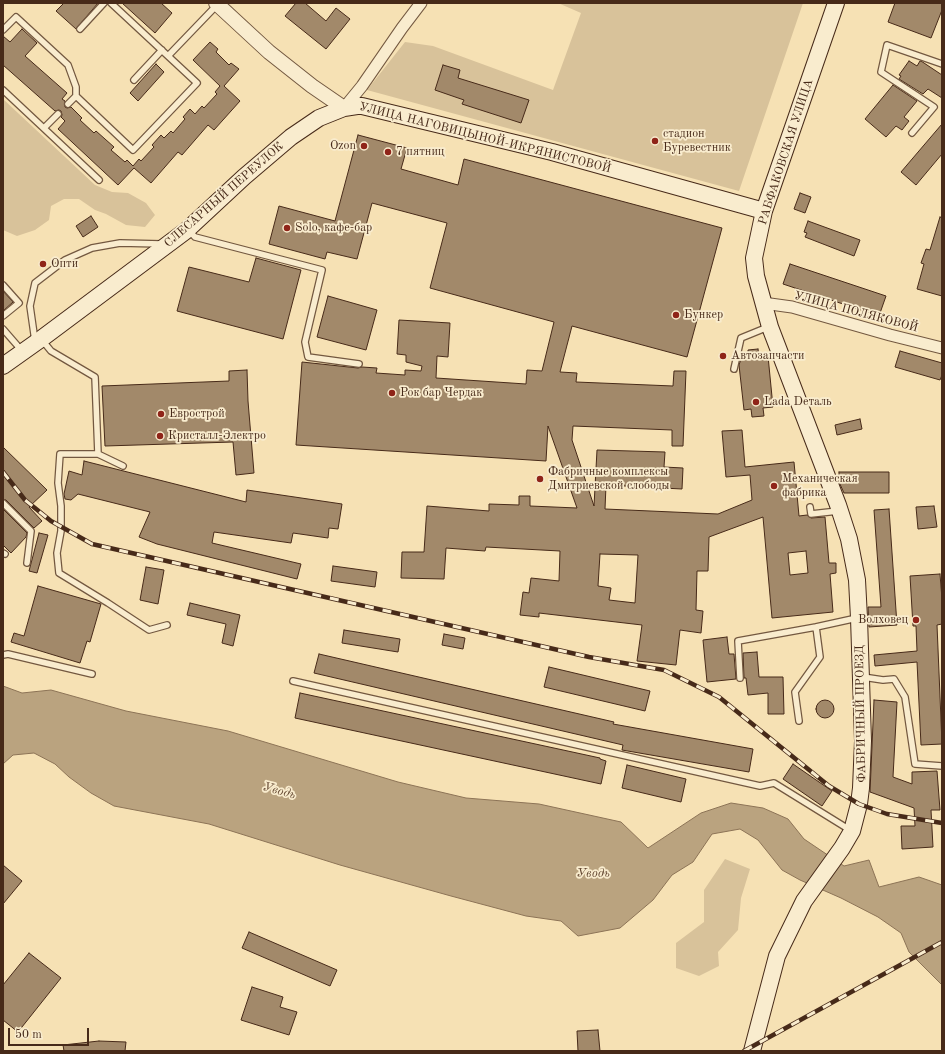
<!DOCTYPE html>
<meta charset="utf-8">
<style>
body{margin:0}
#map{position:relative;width:945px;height:1054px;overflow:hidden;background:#f6e1b4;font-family:"Old Standard TT",serif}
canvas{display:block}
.frame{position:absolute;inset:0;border:4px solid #472a19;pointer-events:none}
.scale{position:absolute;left:8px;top:1028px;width:81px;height:18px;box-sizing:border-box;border:2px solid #472a19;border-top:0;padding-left:5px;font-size:12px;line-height:14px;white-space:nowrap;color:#472a19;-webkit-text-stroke:3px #f9ecce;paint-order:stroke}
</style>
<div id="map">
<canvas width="945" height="1054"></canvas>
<div class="frame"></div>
<div class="scale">50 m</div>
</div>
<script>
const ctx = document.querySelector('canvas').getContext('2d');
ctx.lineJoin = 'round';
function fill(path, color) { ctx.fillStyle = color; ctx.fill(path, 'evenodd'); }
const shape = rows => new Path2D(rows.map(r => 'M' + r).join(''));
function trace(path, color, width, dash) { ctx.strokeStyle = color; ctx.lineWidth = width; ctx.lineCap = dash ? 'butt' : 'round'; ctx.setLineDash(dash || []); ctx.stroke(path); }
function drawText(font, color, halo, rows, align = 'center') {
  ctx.font = font + ' "Old Standard TT",serif'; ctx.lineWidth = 3.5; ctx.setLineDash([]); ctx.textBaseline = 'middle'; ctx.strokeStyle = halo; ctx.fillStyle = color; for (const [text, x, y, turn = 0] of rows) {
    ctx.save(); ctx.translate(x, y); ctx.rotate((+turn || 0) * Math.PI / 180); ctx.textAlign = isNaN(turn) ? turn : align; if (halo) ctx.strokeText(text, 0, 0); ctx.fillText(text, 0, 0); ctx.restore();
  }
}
const green = shape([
 [558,3,803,3,739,191,367,90,405,42,433,46,553,90,581,13],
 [3,99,95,185,112,192,128,193,146,203,155,215,145,227,126,225,106,214,95,210,79,199,64,199,51,206,49,220,35,230,17,236,3,230],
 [725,859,750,869,741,898,738,930,718,952,719,966,699,976,676,968,676,943,704,922,704,890]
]);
const water = shape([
 [3,686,22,693,51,690,126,711,228,731,398,782,466,798,539,804,621,822,648,848,701,813,731,803,763,808,788,819,804,839,844,866,869,860,879,887,919,877,942,885,942,985,909,952,901,933,878,917,841,898,800,880,782,870,758,840,740,829,712,834,693,862,672,875,653,900,620,928,578,936,561,921,526,916,451,896,340,865,209,824,114,806,91,793,69,777,55,764,34,753,13,755,3,764,3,686]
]);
const building = shape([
 [64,3,98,3,76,29,56,11,64,3],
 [122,3,161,3,172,13,155,33,122,3],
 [296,3,305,3,326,21,336,8,350,19,326,49,285,16,296,3],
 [895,3,942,3,942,10,931,38,888,22,895,3],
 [22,29,37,43,25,56,67,93,62,99,65,101,65,107,67,108,71,107,82,118,80,120,94,133,96,131,114,147,111,150,125,162,127,160,133,166,139,159,141,161,154,147,152,145,161,135,164,138,171,131,173,133,185,119,183,117,190,109,195,114,202,106,204,108,217,94,215,92,220,86,193,60,210,42,218,49,216,52,229,65,231,63,239,69,224,86,240,101,214,130,208,125,182,155,178,152,151,183,134,168,118,185,58,129,65,121,61,117,62,115,61,111,59,110,55,111,3,65,3,36,10,42,22,29],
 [909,61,917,66,920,61,921,61,942,75,942,98,928,89,923,94,899,79,901,76,899,75,909,61],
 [156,64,164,72,138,101,130,93,156,64],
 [443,65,460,70,458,78,529,100,521,123,462,104,464,100,435,90,443,65],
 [893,85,917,101,904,117,909,121,902,130,896,126,886,137,865,119,893,85],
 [942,124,942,154,916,185,901,172,942,124],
 [358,135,407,148,401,169,458,185,464,159,722,228,687,357,572,326,560,372,577,373,576,382,673,386,674,371,686,371,683,446,672,446,672,430,573,426,572,440,594,506,597,450,665,452,664,467,683,468,682,489,606,485,605,509,718,514,752,500,750,475,726,477,722,431,742,430,745,467,794,462,799,516,807,515,811,518,825,517,829,563,836,563,836,573,830,574,833,612,772,618,763,517,709,537,708,571,697,571,696,610,703,611,701,633,680,630,676,665,637,661,642,625,539,613,539,617,520,615,523,592,529,593,531,578,559,581,560,551,486,547,485,551,446,548,444,579,401,578,402,552,424,552,427,506,489,511,489,504,519,505,519,496,530,496,530,506,577,508,548,426,546,461,296,445,302,362,358,368,362,367,377,368,376,373,405,375,405,370,421,371,422,366,406,362,406,355,397,354,399,320,450,323,448,357,437,356,436,378,526,384,527,370,542,371,554,322,430,288,447,223,372,203,357,259,327,252,325,259,269,244,279,206,335,221,358,135],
 [806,551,808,573,790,575,788,553,806,551],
 [600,554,638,555,635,603,609,600,611,588,598,586,600,554],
 [800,193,811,197,805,213,794,209,800,193],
 [91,216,98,227,83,237,76,226,91,216],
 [940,217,942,218,942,296,917,289,924,264,921,263,926,249,930,250,940,217],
 [808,221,860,240,854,256,805,237,807,233,804,232,808,221],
 [256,258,301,270,283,339,177,311,189,267,249,282,256,258],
 [790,264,886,296,879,316,783,284,790,264],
 [3,291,13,302,3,311,3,291],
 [328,296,377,310,366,350,317,337,328,296],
 [758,349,759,357,768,356,773,407,763,408,764,416,752,417,751,409,744,410,739,365,741,359,748,358,748,350,758,349],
 [900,351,942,363,942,375,940,380,895,367,900,351],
 [247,370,248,401,254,473,236,475,233,442,105,446,102,386,229,381,229,371,247,370],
 [860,419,862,429,837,435,835,425,860,419],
 [3,447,47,490,29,507,42,521,34,528,6,500,3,499,3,447],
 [84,461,246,502,247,490,342,504,338,529,329,528,328,538,293,533,291,543,214,532,212,543,301,564,297,579,157,544,139,537,150,512,78,494,71,500,65,499,64,494,69,471,82,475,84,461],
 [839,472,889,472,889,493,844,493,839,482,839,472],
 [934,506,937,527,918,529,916,507,934,506],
 [3,509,27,533,26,537,11,553,3,545,3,509],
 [889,509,897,625,869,627,868,607,881,607,874,510,889,509],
 [39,533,48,535,37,573,29,571,39,533],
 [333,566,377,572,375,587,331,581,333,566],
 [146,567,164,570,158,604,140,600,146,567],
 [940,574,942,599,942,624,937,625,942,744,921,745,917,662,875,666,874,655,917,651,916,626,913,626,910,576,940,574],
 [38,586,101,604,90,642,87,641,80,663,11,642,14,633,24,636,38,586],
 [190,603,240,615,233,646,222,643,226,624,187,615,190,603],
 [344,630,400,639,398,652,342,643,344,630],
 [444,634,465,638,463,649,442,645,444,634],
 [727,637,729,654,734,654,736,679,707,682,703,640,727,637],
 [757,652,759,677,783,677,784,714,768,714,768,693,748,695,746,678,744,678,743,653,757,652],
 [319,654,614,722,613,724,753,749,749,772,622,750,623,745,314,673,319,654],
 [549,667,650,691,645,711,544,687,549,667],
 [300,693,600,758,600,759,606,761,601,784,295,718,300,693],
 '816 709a9 9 0 1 1 18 0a9 9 0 1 1-18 0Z',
 [874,700,897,702,893,777,912,784,912,772,937,771,940,810,931,810,933,847,902,849,901,826,915,826,914,808,870,792,874,700],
 [793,764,832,791,822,806,783,779,793,764],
 [627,765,686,779,681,802,622,788,627,765],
 [3,865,22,881,3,904,3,865],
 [249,932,337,970,330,986,242,948,249,932],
 [29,953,61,978,18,1032,3,1020,3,985,29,953],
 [252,987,283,997,280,1007,297,1012,289,1035,241,1020,252,987],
 [598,1030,600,1051,578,1051,577,1031,598,1030],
 [99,1041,126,1042,125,1051,64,1051,63,1045,99,1041]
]);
const service = shape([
 [111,3,168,56],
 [80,29,104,3],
 [3,30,16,17,68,65,76,87,76,96],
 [134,80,162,50],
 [3,90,99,180],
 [68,104,76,96,133,150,197,83,168,56,217,5],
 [44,128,58,114],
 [912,133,934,107,881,72,887,45,942,64],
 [189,231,195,237,322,270,305,342,308,357,359,364],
 [3,285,19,303,3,316],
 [3,329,23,352],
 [42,340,51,351,95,377,98,454,123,466],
 [35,341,30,306,35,283,65,260,92,248,120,243,162,244],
 [734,369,741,338,768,327],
 [98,454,60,454,58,483,61,506,61,531,57,553,59,573,108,603,149,630,167,625],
 [3,503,31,531,27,563],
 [810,507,811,514,838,511],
 [3,553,5,554],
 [3,655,8,654,92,674],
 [863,677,883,680,894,679,905,697,915,764,942,766],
 [740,678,738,641,816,627],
 [293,681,760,786,774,783,850,830],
 [799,721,795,692,820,657,816,627,857,618]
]);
const minor = shape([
 [344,108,362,86,402,28,421,3],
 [763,303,792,307,890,335,942,348]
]);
const tertiary = shape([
 [216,3,269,52,312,86,344,108]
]);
const secondary = shape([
 [3,366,41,339,187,230,244,177,291,137,319,118,344,108,357,106,362,106,552,152,764,211],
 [752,1051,777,956,804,901,842,848,852,831,859,804,861,788,863,741,859,618,857,580,849,539,838,505,770,327,756,276,754,258,764,211,836,3]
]);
const rail = shape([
 [3,472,25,500,51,521,92,544,589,657,664,670,719,697,829,786,859,804,887,814,942,823],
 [744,1051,942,942]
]);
const markers = [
 [655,141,4,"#8f2418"],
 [364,146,4,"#8f2418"],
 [388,152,4,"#8f2418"],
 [287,228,4,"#8f2418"],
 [43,264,4,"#8f2418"],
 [676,315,4,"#8f2418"],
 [723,356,4,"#8f2418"],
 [392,393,4,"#8f2418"],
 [756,402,4,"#8f2418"],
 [161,414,4,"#8f2418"],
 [160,436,4,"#8f2418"],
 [540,479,4,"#8f2418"],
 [774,486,4,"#8f2418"],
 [916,620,4,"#8f2418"]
];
const poiNames = [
 ["стадион",663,134],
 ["Буревестник",663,148],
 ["Ozon",356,146,"right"],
 ["7 пятниц",396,152],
 ["Solo, кафе-бар",295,228],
 ["Опти",51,264],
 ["Бункер",684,315],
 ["Автозапчасти",731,356],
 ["Рок бар Чердак",400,393],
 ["Lada Dеталь",764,402],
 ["Еврострой",169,414],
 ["Кристалл-Электро",168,436],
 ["Фабричные комплексы",548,472],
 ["Дмитриевской слободы",548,486],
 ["Механическая",782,479],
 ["фабрика",782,493],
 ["Волховец",908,620,"right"]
];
const streetNames = [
 ["УЛИЦА НАГОВИЦЫНОЙ-ИКРЯНИСТОВОЙ",485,138,14],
 ["РАБФАКОВСКАЯ УЛИЦА",786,152,-72],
 ["СЛЕСАРНЫЙ ПЕРЕУЛОК",224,195,-41],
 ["УЛИЦА ПОЛЯКОВОЙ",856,312,15],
 ["ФАБРИЧНЫЙ ПРОЕЗД",861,714,-91]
];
const waterNames = [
 ["Уводь",279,791,15],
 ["Уводь",593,874]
];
fill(green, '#d8c29a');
fill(water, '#baa37f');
trace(water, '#8c7356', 1);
fill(building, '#a2896a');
trace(building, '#472a19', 1);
trace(service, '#735840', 8);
trace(minor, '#735840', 13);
trace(tertiary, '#735840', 16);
trace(secondary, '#472a19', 18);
trace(service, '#f9ecce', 5.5);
trace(minor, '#f9ecce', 11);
trace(tertiary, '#f9ecce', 14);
trace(secondary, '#f9ecce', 16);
trace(rail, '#472a19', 4.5);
trace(rail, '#f9ecce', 3, [9]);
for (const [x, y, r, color] of markers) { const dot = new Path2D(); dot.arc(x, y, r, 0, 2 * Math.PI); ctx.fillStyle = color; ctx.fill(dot); trace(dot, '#f9ecce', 1.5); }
drawText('12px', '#472a19', '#f9ecce', poiNames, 'left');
drawText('12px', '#472a19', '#f9ecce', streetNames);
drawText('italic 13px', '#644832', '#f9ecce', waterNames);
</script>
